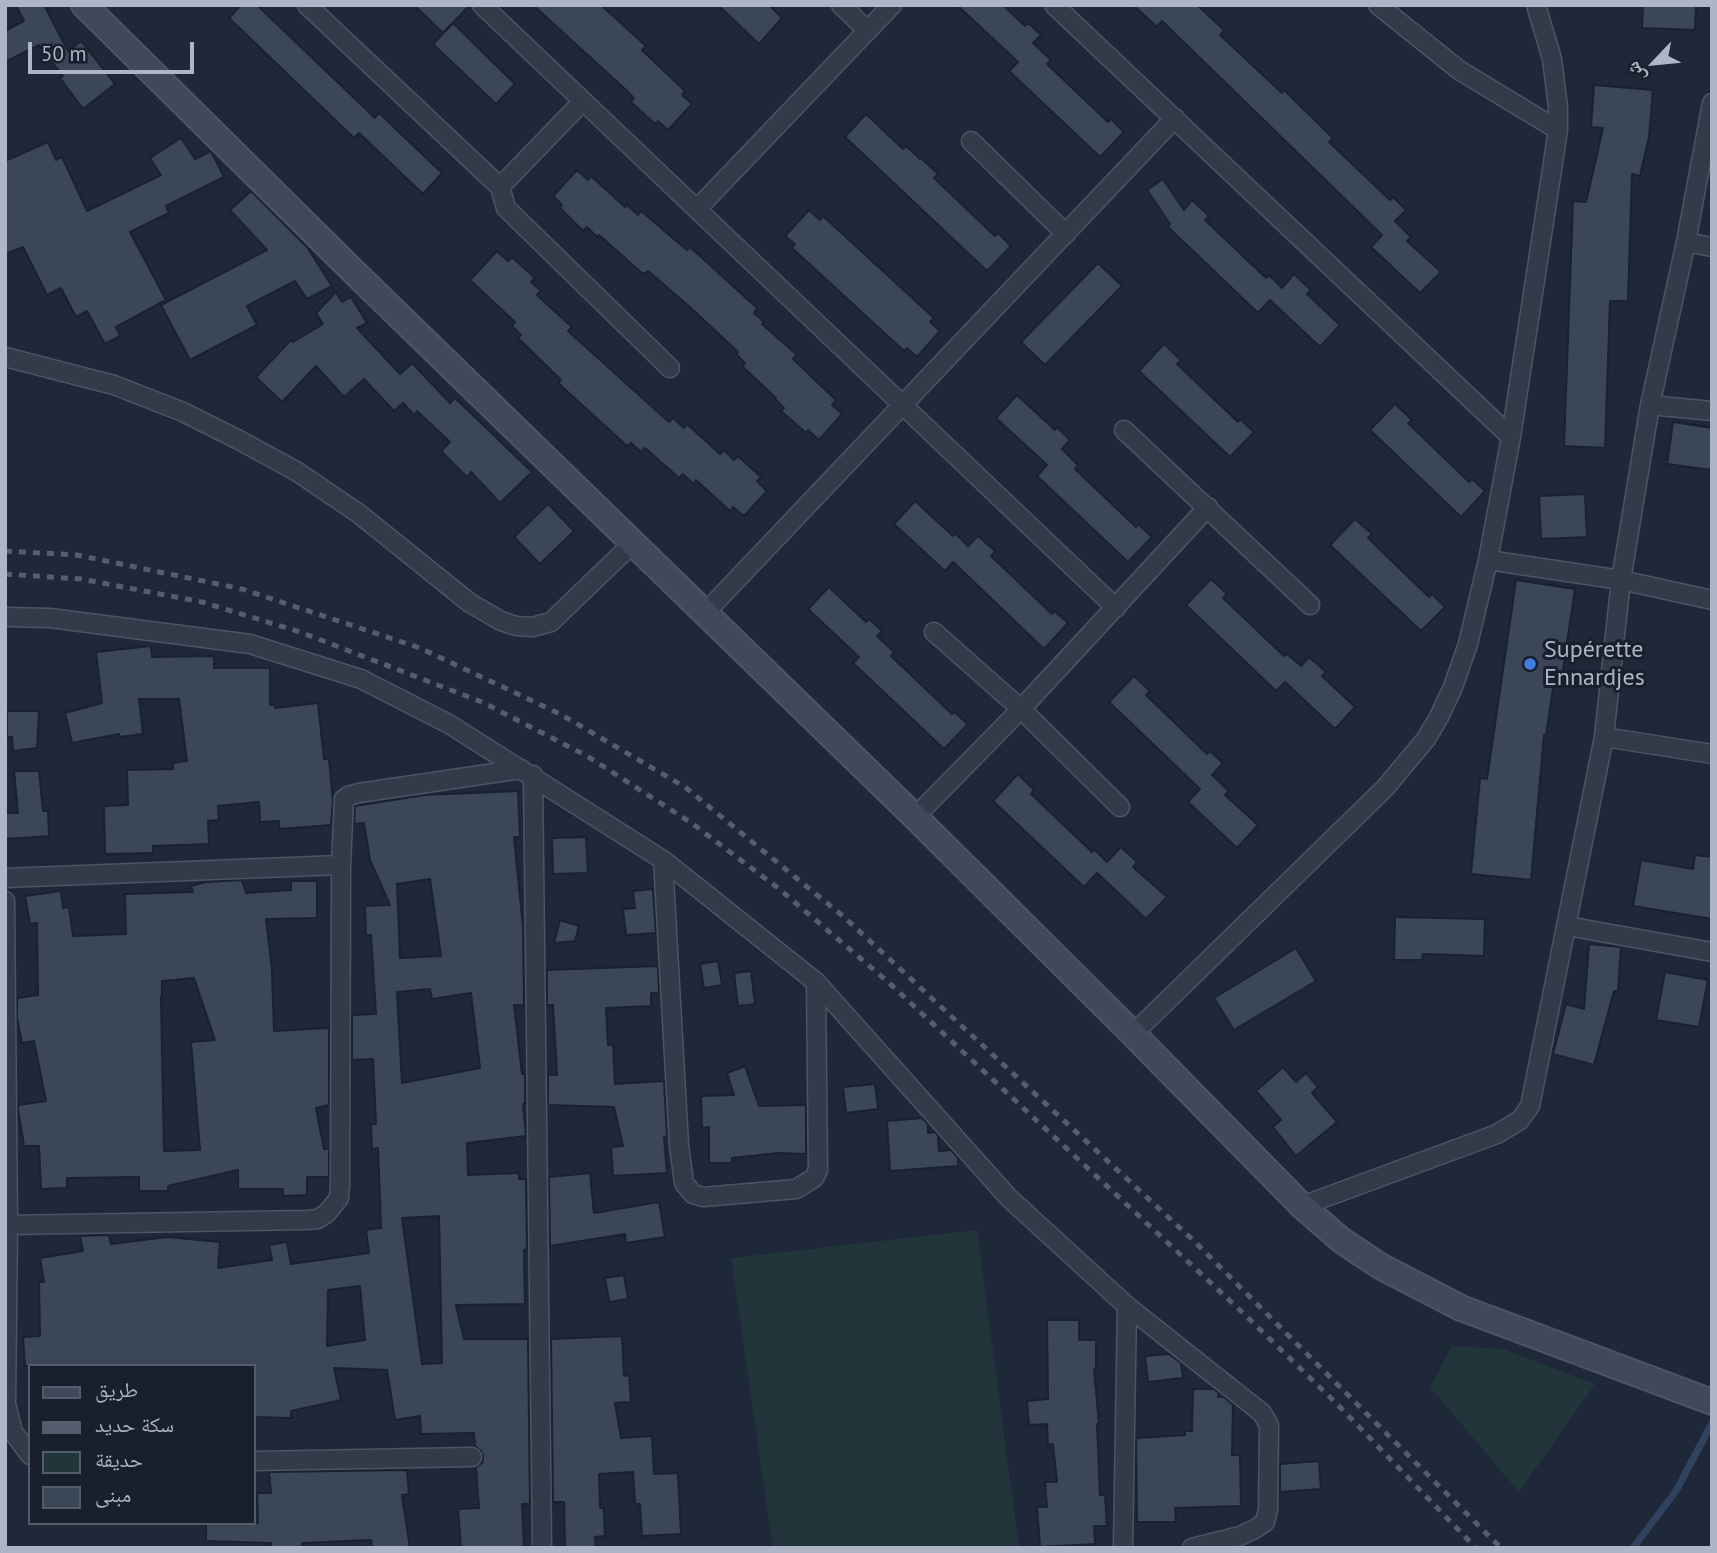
<!DOCTYPE html>
<meta charset="utf-8">
<style>
body{margin:0}
#map{position:relative;width:1717px;height:1553px;overflow:hidden;background:#1f2839;font-family:"PT Sans","Noto Naskh Arabic",sans-serif}
canvas{display:block}
.frame{position:absolute;inset:0;border:7px solid #adb5c6;pointer-events:none}
.legend{position:absolute;left:28px;top:1364px;width:228px;height:161px;box-sizing:border-box;background:#18202d;border:2px solid #545c6a;margin:0;padding:9px 12px;list-style:none;font-size:21px;color:#adb5c6}
.legend li{display:flex;align-items:center;gap:14px;height:35px}
.legend b{width:35px;border:2px solid #545c6a}
.north{position:absolute;left:1619px;top:28px;width:70px;height:70px;-webkit-text-stroke:5px #18202d;paint-order:stroke;rotate:244deg;font-size:19px;font-weight:700;line-height:28px;text-align:center;color:#adb5c6}
.north::after{content:'';display:block;margin:auto;width:24px;height:32px;background:#adb5c6;clip-path:polygon(50% 0,100% 100%,50% 72%,0 100%)}
.scale{position:absolute;left:28px;top:42px;width:166px;height:32px;box-sizing:border-box;border:4px solid #adb5c6;border-top:0;padding-left:9px;font-size:21px;line-height:24px;white-space:nowrap;color:#adb5c6;-webkit-text-stroke:5px #18202d;paint-order:stroke}
</style>
<div id="map">
<canvas width="1717" height="1553"></canvas>
<div class="frame"></div>
<ul class="legend">
<li><b style="height:9px;background:#40495c"></b>طريق</li>
<li><b style="height:9px;background:#545e70"></b>سكة حديد</li>
<li><b style="height:19px;background:#21353a"></b>حديقة</li>
<li><b style="height:19px;background:#3b4659"></b>مبنى</li>
</ul>
<div class="north">ش</div>
<div class="scale">50 m</div>
</div>
<script>
const ctx = document.querySelector('canvas').getContext('2d');
ctx.lineJoin = 'round';
function fill(path, color) { ctx.fillStyle = color; ctx.fill(path, 'evenodd'); }
const shape = rows => new Path2D(rows.map(r => 'M' + r).join(''));
function trace(path, color, width, dash) { ctx.strokeStyle = color; ctx.lineWidth = width; ctx.lineCap = dash ? 'butt' : 'round'; ctx.setLineDash(dash || []); ctx.stroke(path); }
function drawText(font, color, halo, rows, align = 'center') {
  ctx.font = font + ' "PT Sans",sans-serif'; ctx.lineWidth = 6; ctx.setLineDash([]); ctx.textBaseline = 'middle'; ctx.strokeStyle = halo; ctx.fillStyle = color; for (const [text, x, y, turn = 0] of rows) {
    ctx.save(); ctx.translate(x, y); ctx.rotate((+turn || 0) * Math.PI / 180); ctx.textAlign = isNaN(turn) ? turn : align; if (halo) ctx.strokeText(text, 0, 0); ctx.fillText(text, 0, 0); ctx.restore();
  }
}
const green = shape([
 [977,1230,1019,1548,773,1548,731,1258],
 [1452,1346,1503,1349,1595,1384,1519,1492,1430,1387]
]);
const stream = shape([
 [1633,1548,1676,1491,1712,1423]
]);
const building = shape([
 [16,5,44,5,68,51,81,41,115,84,83,109,60,78,63,76,39,45,5,62,5,31,24,21,16,5],
 [241,5,257,5,375,118,379,113,442,173,423,194,359,133,354,138,229,18,241,5],
 [414,5,470,5,443,33,414,5],
 [533,5,601,5,646,46,642,50,685,91,682,95,692,104,668,130,658,121,655,124,631,102,634,98,625,89,533,5],
 [718,5,769,5,782,18,759,44,718,5],
 [957,5,1003,5,1025,26,1028,23,1041,35,1033,43,1051,60,1047,64,1108,122,1111,119,1124,132,1100,157,1009,71,1018,62,957,5],
 [1133,5,1197,5,1224,30,1220,35,1282,93,1284,90,1333,138,1329,142,1390,200,1393,197,1406,210,1395,221,1411,237,1407,241,1441,272,1420,293,1371,247,1382,235,1162,21,1157,27,1133,5],
 [1643,5,1696,5,1695,30,1642,28,1643,5],
 [453,23,515,84,496,104,433,44,453,23],
 [1594,85,1653,90,1649,137,1640,176,1632,174,1628,301,1610,301,1605,448,1564,446,1573,201,1586,202,1603,128,1591,127,1594,85],
 [866,114,903,149,906,146,920,159,921,158,938,174,934,178,995,236,998,233,1011,246,987,271,845,137,866,114],
 [181,138,195,159,211,151,224,177,166,206,169,213,130,232,166,300,116,327,120,336,105,344,87,311,76,317,61,288,47,295,23,247,5,254,5,161,48,142,56,160,62,157,87,211,161,175,150,158,181,138],
 [577,170,588,180,591,176,625,207,627,205,638,215,641,211,687,250,690,247,757,308,754,313,764,322,762,324,797,355,793,359,836,400,832,405,842,414,819,440,808,430,806,433,781,411,784,408,775,399,776,398,742,366,745,363,736,354,738,352,691,308,648,271,643,274,599,235,597,237,587,227,583,231,560,208,562,205,553,196,577,170],
 [1163,179,1184,210,1192,200,1209,216,1205,220,1266,278,1269,275,1282,288,1294,274,1311,290,1307,294,1340,325,1320,347,1270,300,1258,313,1168,227,1170,224,1147,190,1163,179],
 [251,191,307,247,332,286,307,299,295,281,247,306,257,325,190,360,161,305,267,250,230,210,251,191],
 [809,210,820,220,823,216,934,318,930,322,940,331,917,357,907,348,904,351,792,248,795,244,785,236,809,210],
 [497,251,508,261,512,257,535,278,531,282,541,291,537,295,572,327,568,331,669,422,673,418,684,428,687,424,720,454,724,450,734,460,738,456,761,477,757,481,767,491,744,516,733,507,730,511,696,480,693,484,683,474,679,478,645,448,641,452,631,443,627,446,558,383,561,380,518,338,521,335,512,326,515,322,470,280,497,251],
 [1098,263,1122,286,1045,365,1021,342,1098,263],
 [336,292,342,302,351,297,367,323,357,328,400,374,412,363,450,403,455,398,532,472,500,503,471,472,467,477,441,451,450,442,417,411,414,415,403,403,394,411,364,379,344,397,316,366,282,402,256,377,291,340,293,342,323,324,316,313,336,292],
 [1164,344,1181,360,1177,364,1238,422,1240,419,1254,432,1230,457,1139,371,1164,344],
 [1017,395,1055,430,1057,427,1070,440,1062,449,1078,465,1075,469,1136,527,1138,524,1152,537,1128,562,1037,476,1047,465,996,418,1017,395],
 [1395,404,1412,420,1408,423,1469,482,1472,479,1485,491,1461,517,1370,430,1395,404],
 [1673,422,1712,428,1712,470,1667,464,1673,422],
 [1585,494,1587,537,1541,539,1539,496,1585,494],
 [915,501,953,536,955,533,968,546,978,536,995,551,991,556,1052,614,1054,611,1068,623,1044,649,953,562,945,571,894,524,915,501],
 [548,504,574,531,540,564,514,537,548,504],
 [1355,519,1372,534,1368,538,1429,597,1432,594,1445,607,1421,631,1330,545,1355,519],
 [1211,579,1227,594,1223,598,1284,656,1287,654,1301,666,1309,657,1326,672,1322,676,1355,707,1335,729,1285,682,1276,691,1186,605,1211,579],
 [1516,580,1575,589,1561,684,1554,683,1546,735,1544,735,1531,880,1471,874,1480,778,1487,779,1516,580],
 [829,587,866,622,869,619,882,631,877,636,894,652,891,656,952,714,954,712,968,724,944,749,853,663,859,657,808,609,829,587],
 [151,646,152,657,214,656,214,668,270,668,270,705,275,705,275,708,318,703,324,759,329,759,333,801,331,825,279,829,279,821,260,822,259,802,218,806,219,820,208,821,209,844,153,846,153,853,105,854,104,806,128,805,127,770,173,769,173,763,187,761,179,699,139,699,143,734,120,737,119,734,72,743,65,713,102,703,96,652,151,646],
 [1134,676,1150,691,1146,695,1207,754,1210,751,1223,763,1212,775,1229,791,1225,795,1258,825,1237,848,1188,802,1200,789,1109,702,1134,676],
 [7,711,39,711,37,748,13,751,12,737,7,737,7,711],
 [14,771,39,771,43,811,48,811,49,836,5,839,5,813,18,813,14,771],
 [1018,774,1034,790,1031,794,1092,852,1094,849,1107,862,1121,847,1137,862,1133,867,1167,897,1146,919,1097,873,1084,887,993,801,1018,774],
 [518,791,520,837,514,837,523,927,524,1005,514,1005,522,1074,525,1074,525,1104,523,1104,526,1136,467,1143,468,1175,519,1173,519,1179,526,1179,527,1249,524,1250,525,1304,456,1305,464,1339,528,1339,530,1504,522,1504,524,1548,461,1548,458,1509,479,1508,476,1467,482,1463,483,1456,481,1451,475,1446,474,1433,421,1434,420,1416,395,1420,387,1370,334,1368,341,1400,291,1411,291,1418,254,1417,254,1366,25,1366,23,1337,40,1336,39,1282,44,1282,40,1258,83,1251,80,1236,109,1235,111,1244,167,1237,220,1242,218,1268,272,1260,269,1245,287,1242,291,1264,369,1253,366,1230,381,1228,378,1148,372,1149,371,1124,376,1124,373,1059,352,1060,352,1015,376,1014,371,935,366,935,365,906,390,905,370,860,364,823,354,824,355,806,425,795,518,791],
 [430,879,441,956,400,958,397,884,430,879],
 [430,989,432,999,471,993,480,1068,402,1083,397,992,430,989],
 [439,1216,442,1363,422,1364,402,1218,439,1216],
 [360,1286,365,1340,327,1346,328,1290,360,1286],
 [586,837,588,873,553,874,552,838,586,837],
 [1695,855,1712,857,1712,919,1633,906,1641,860,1693,869,1695,855],
 [242,880,246,893,291,890,291,881,317,881,317,918,266,919,272,970,274,1031,329,1028,329,1105,316,1108,324,1149,329,1149,329,1177,307,1177,307,1195,283,1196,283,1189,238,1189,238,1170,168,1186,168,1191,139,1191,139,1177,67,1178,67,1188,41,1189,39,1146,24,1146,18,1109,18,1105,46,1101,34,1041,22,1043,17,1018,17,998,38,995,37,923,30,924,25,896,61,891,63,908,69,907,73,936,126,934,125,894,193,892,191,886,206,882,242,880],
 [194,978,215,1040,191,1042,200,1150,164,1151,161,996,162,996,162,981,194,978],
 [653,889,656,933,626,935,623,909,635,908,633,891,653,889],
 [1395,917,1485,919,1484,956,1423,954,1422,960,1394,960,1395,917],
 [560,920,579,926,575,941,554,943,560,920],
 [1589,944,1621,947,1618,991,1614,991,1594,1065,1553,1054,1566,1004,1584,1009,1589,944],
 [1296,948,1316,981,1234,1030,1214,998,1296,948],
 [718,961,722,985,704,988,700,964,718,961],
 [658,966,659,993,651,993,651,1006,606,1008,608,1045,613,1045,615,1084,664,1081,667,1136,664,1137,667,1173,613,1176,611,1147,623,1146,614,1107,548,1105,548,1075,557,1075,553,1005,547,1005,547,970,658,966],
 [751,971,755,1004,738,1006,734,973,751,971],
 [1665,972,1708,980,1699,1027,1656,1020,1665,972],
 [745,1066,759,1106,806,1105,806,1154,779,1153,732,1158,732,1163,709,1163,709,1127,702,1128,701,1096,734,1095,727,1073,745,1066],
 [1283,1067,1296,1082,1306,1073,1318,1087,1312,1093,1337,1122,1296,1156,1273,1127,1281,1120,1256,1091,1283,1067],
 [875,1084,878,1109,846,1113,843,1087,875,1084],
 [922,1118,928,1124,928,1133,935,1132,938,1136,939,1151,951,1150,958,1158,958,1166,890,1171,887,1121,922,1118],
 [590,1173,594,1213,659,1202,665,1237,626,1243,625,1234,550,1246,549,1177,590,1173],
 [624,1275,628,1299,609,1302,605,1278,624,1275],
 [1047,1320,1079,1320,1079,1340,1096,1340,1096,1369,1094,1369,1099,1424,1097,1424,1100,1495,1105,1495,1107,1526,1094,1526,1095,1544,1040,1547,1037,1507,1047,1507,1045,1482,1057,1482,1053,1444,1048,1445,1047,1424,1029,1425,1027,1401,1048,1399,1047,1320],
 [622,1336,624,1376,629,1375,631,1402,615,1403,621,1438,652,1436,654,1474,678,1473,681,1534,642,1536,640,1504,635,1504,633,1472,599,1474,600,1508,604,1508,605,1536,595,1537,596,1548,565,1548,564,1502,553,1502,551,1339,622,1336],
 [1169,1354,1181,1363,1183,1378,1148,1382,1145,1356,1169,1354],
 [1193,1389,1214,1389,1219,1393,1218,1397,1224,1397,1233,1405,1232,1455,1240,1455,1241,1506,1175,1508,1176,1522,1137,1522,1136,1438,1185,1435,1185,1431,1192,1431,1193,1389],
 [1319,1461,1321,1489,1280,1492,1280,1464,1319,1461],
 [407,1470,409,1494,402,1495,410,1548,372,1548,371,1540,302,1543,302,1548,271,1548,271,1543,206,1541,206,1523,258,1523,257,1493,271,1493,269,1472,407,1470]
]);
const minor = shape([
 [307,5,500,187,506,208,670,368],
 [482,5,1116,608],
 [841,5,867,30],
 [1054,5,1511,437],
 [1378,5,1459,70,1558,130],
 [971,141,1066,234],
 [500,187,583,101],
 [697,209,892,5],
 [1686,242,1712,247],
 [5,357,114,385,183,412,239,440,296,471,358,513,470,603,501,621,516,626,532,627,551,622,633,543],
 [1650,405,1712,411],
 [1124,430,1310,605],
 [1488,560,1621,580,1712,600],
 [705,613,1175,118],
 [5,617,50,618,250,644,361,679,449,724,663,860,816,982,1009,1198,1127,1306,1262,1413,1269,1425,1268,1510,1265,1522,1255,1529,1240,1536,1192,1548],
 [934,632,1021,709,1120,807],
 [1604,737,1712,754],
 [533,775,542,1548],
 [915,817,1021,709,1208,507],
 [663,860,679,1145,684,1183,693,1194,703,1197,796,1189,814,1178,818,1170,816,982],
 [5,878,341,865],
 [5,901,8,1225,6,1404,13,1432,30,1455],
 [1567,926,1712,952],
 [1133,1034,1385,788,1426,739,1439,717,1453,687,1468,644,1488,560,1511,437,1558,130,1558,107,1552,59,1536,5],
 [1302,1206,1497,1134,1520,1120,1530,1106,1604,737,1621,580,1650,405,1686,242,1712,103],
 [8,1225,306,1220,318,1219,327,1213,339,1198,340,1185,341,865,344,799,348,796,359,793,521,769],
 [254,1461,472,1457],
 [1123,1548,1127,1306]
]);
const secondary = shape([
 [84,5,356,274,915,817,1133,1034,1302,1206,1341,1240,1380,1266,1461,1308,1712,1402]
]);
const rail = shape([
 [5,551,77,555,242,589,420,648,560,714,685,787,844,917,1194,1241,1501,1548],
 [5,574,81,579,202,602,300,632,482,702,587,756,690,822,778,888,887,981,1242,1312,1337,1404,1476,1548]
]);
const markers = [
 [1530,664,7,"#3f7fe0"]
];
const poiNames = [
 ["Supérette",1544,650],
 ["Ennardjes",1544,678]
];
fill(green, '#21353a');
trace(stream, '#314261', 7);
fill(building, '#3b4659');
trace(building, '#1a212f', 2);
trace(minor, '#4d5564', 21);
trace(secondary, '#4d5564', 28);
trace(minor, '#333a49', 18);
trace(secondary, '#40495c', 24);
trace(rail, '#545e70', 5, [7, 7]);
for (const [x, y, r, color] of markers) { const dot = new Path2D(); dot.arc(x, y, r, 0, 2 * Math.PI); ctx.fillStyle = color; ctx.fill(dot); trace(dot, '#18202d', 2.5); }
drawText('24px', '#adb5c6', '#18202d', poiNames, 'left');
</script>
